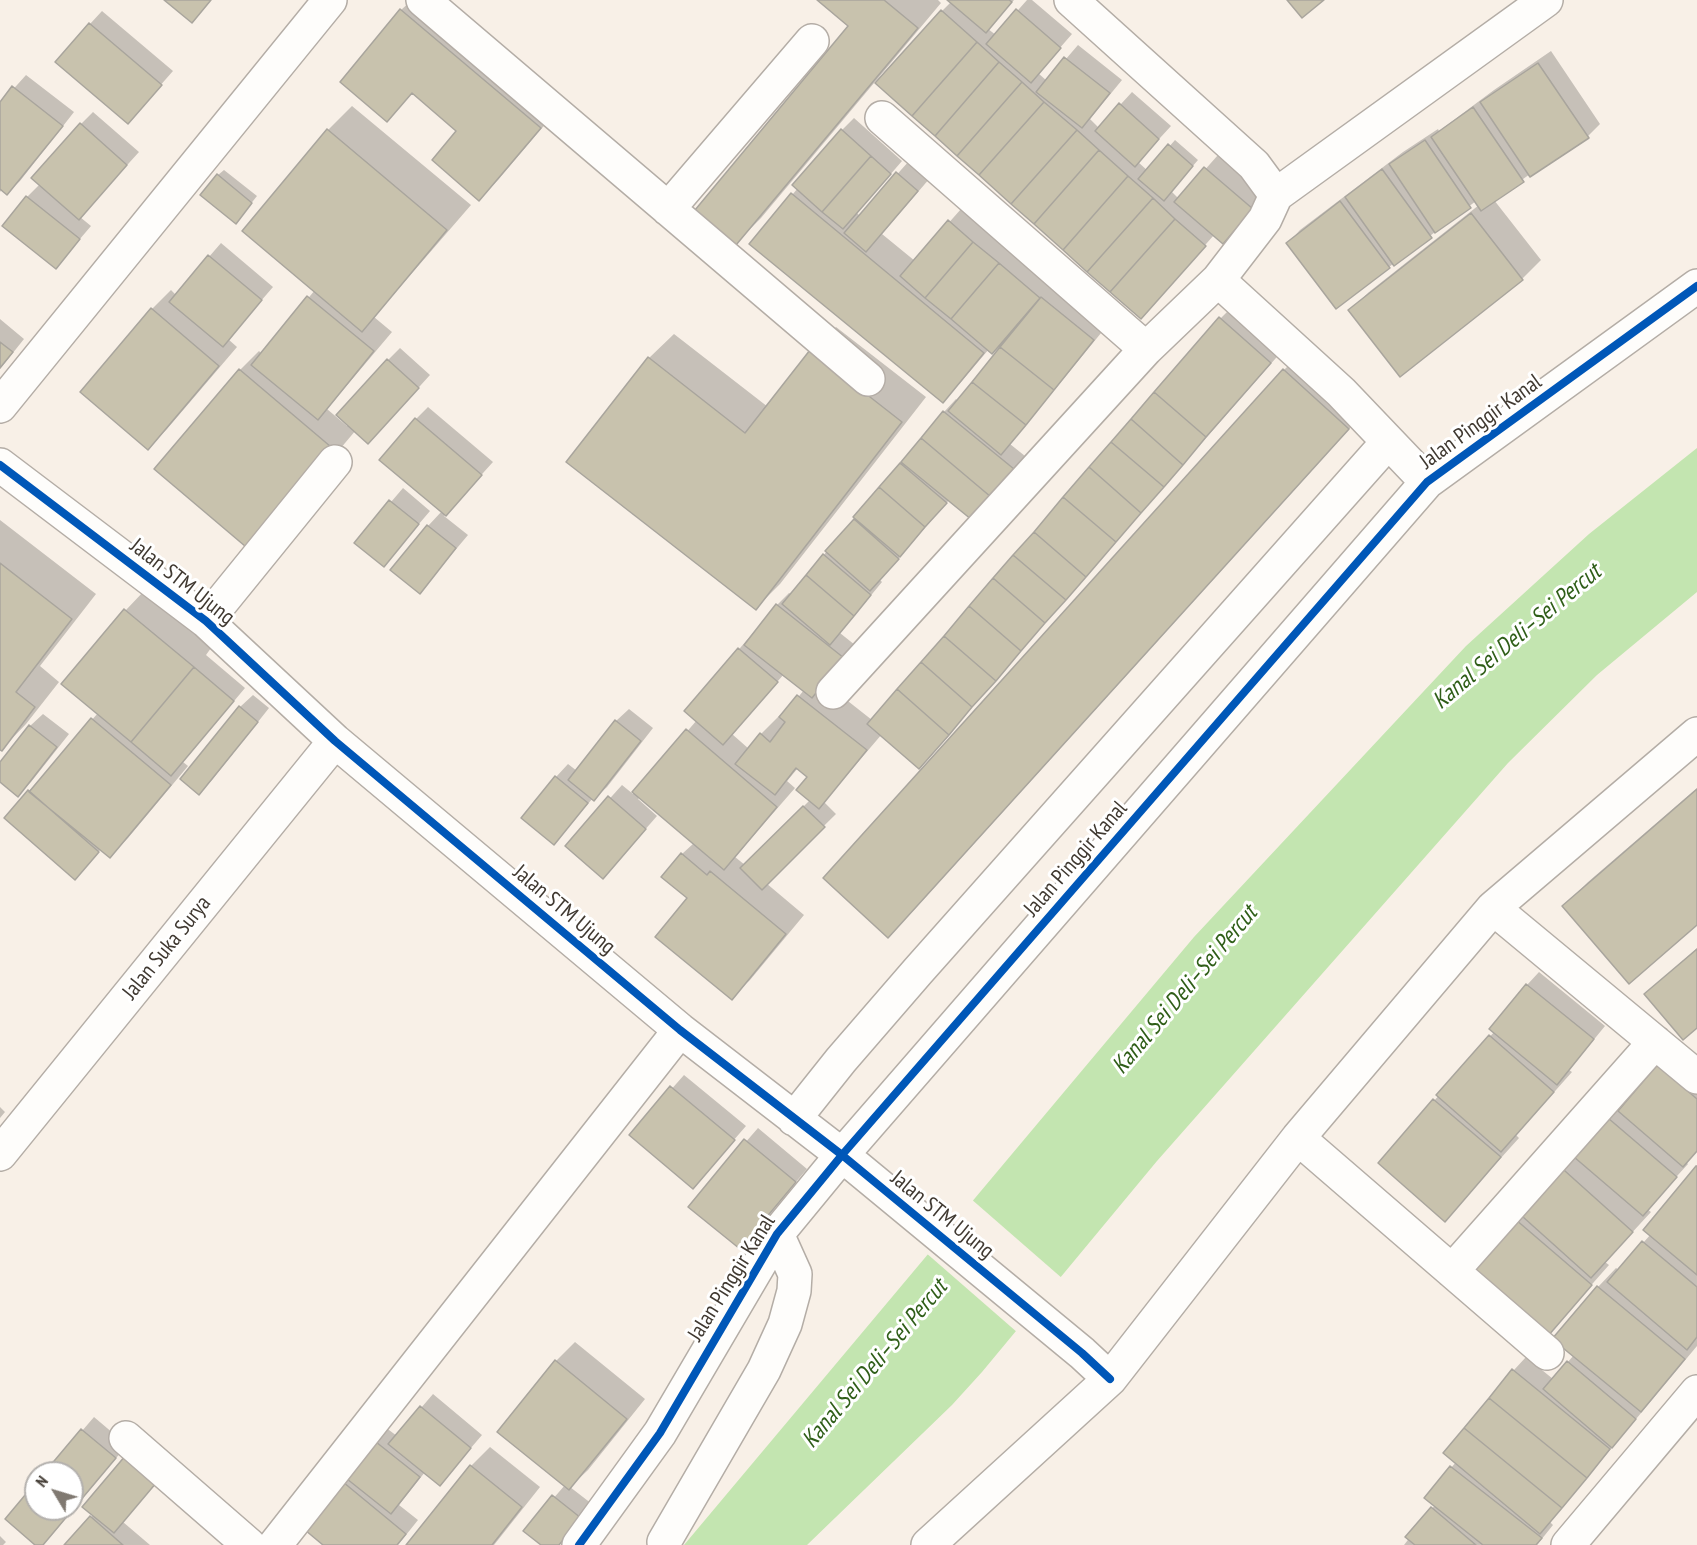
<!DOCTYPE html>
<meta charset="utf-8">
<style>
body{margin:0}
#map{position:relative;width:1697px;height:1545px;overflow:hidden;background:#f8f0e7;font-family:"PT Sans Narrow",sans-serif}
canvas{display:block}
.north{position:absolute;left:24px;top:1461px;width:60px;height:60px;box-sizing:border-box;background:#fff;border:2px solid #b3b0ad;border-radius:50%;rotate:308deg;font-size:16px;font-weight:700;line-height:24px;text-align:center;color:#403931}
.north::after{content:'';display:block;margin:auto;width:21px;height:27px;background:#807971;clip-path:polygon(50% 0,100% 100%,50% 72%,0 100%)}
</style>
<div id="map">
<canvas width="1697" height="1545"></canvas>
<div class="north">N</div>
</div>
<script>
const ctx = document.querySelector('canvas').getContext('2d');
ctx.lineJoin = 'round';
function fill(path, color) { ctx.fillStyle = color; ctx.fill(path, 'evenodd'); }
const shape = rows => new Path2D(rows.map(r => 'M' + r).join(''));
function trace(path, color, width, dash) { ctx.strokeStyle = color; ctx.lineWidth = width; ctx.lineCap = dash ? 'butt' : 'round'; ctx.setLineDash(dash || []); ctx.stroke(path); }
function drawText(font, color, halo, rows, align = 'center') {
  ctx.font = font + ' "PT Sans Narrow",sans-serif'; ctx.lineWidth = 6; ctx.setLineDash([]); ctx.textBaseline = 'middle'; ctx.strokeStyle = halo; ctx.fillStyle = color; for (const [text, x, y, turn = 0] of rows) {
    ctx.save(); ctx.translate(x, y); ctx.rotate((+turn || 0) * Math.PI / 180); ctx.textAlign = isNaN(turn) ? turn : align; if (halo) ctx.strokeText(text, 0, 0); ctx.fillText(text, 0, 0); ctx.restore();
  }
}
const water = shape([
 [1697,448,1697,592,1597,675,1508,763,1157,1161,982,1372,952,1405,807,1545,684,1545,1194,937,1466,646,1589,534]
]);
const pier = shape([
 [970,1198,1063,1279,1018,1333,925,1252]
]);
const shadow = shape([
 [412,0,559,108,498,180,479,199,458,130,413,92,387,120,401,10],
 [819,0,938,0,941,3,761,218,736,243,850,26],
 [949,0,1014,0,988,29,996,35,1027,0,1032,0,1072,34,1038,73,1047,81,1078,45,1122,80,1090,119,1099,128,1132,92,1171,126,1138,162,1148,171,1175,140,1198,160,1171,191,1179,199,1218,155,1264,195,1235,230,1214,235,1153,304,942,11,951,2],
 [102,11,173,71,128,122,90,24],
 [1551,51,1600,124,1588,136,1530,174,1494,200,1541,260,1522,279,1400,375,1350,310,1369,292,1479,205,1476,201,1389,267,1288,243,1300,230,1403,152,1438,129,1439,131,1494,90],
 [26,75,74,112,20,181,7,193,2,189,0,192,0,104],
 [352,106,471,205,374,317,392,332,327,409,347,426,388,360,400,348,430,375,381,429,356,430,271,531,240,370,259,351,262,354,315,290,328,130],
 [93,112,139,152,80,217,91,226,56,267,27,197,40,184,81,124],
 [854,118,902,161,857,213,860,216,909,161,930,178,882,234,915,261,961,209,1106,327,1010,444,1025,456,984,506,949,500,880,580,882,582,840,633,855,645,825,683,872,720,1220,319,1239,300,1289,343,919,767,882,734,824,802,836,814,766,883,804,915,750,980,731,998,689,898,682,854,694,843,640,797,638,799,657,816,615,864,567,846,622,785,633,794,697,720,686,711,777,605,789,593,791,594,944,412,956,399,958,401,1010,337,1008,336,992,352,989,349,961,382,943,401,751,243,798,188,842,130],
 [784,674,804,690,782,717,780,715,761,734,749,749,732,734],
 [798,768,809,776,810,800,745,865,735,857,795,788,787,781],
 [224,170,257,196,241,216,218,175],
 [221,243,273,287,228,339,237,347,167,429,148,448,152,309,171,290,176,295],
 [0,319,24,339,0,369],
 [836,327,926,397,780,584,756,608,649,358,674,334,768,407,811,351],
 [1308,346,1372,404,913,911,888,936,1284,370],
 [428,407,493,462,444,516,468,535,420,592,392,569,428,526,442,511,416,419],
 [403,488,430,511,384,565,356,543],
 [0,520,96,594,40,666,59,682,26,724,2,749,0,748],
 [144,591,211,648,206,655,245,688,183,762,188,766,128,838,110,856,101,849,87,865,29,791,98,713,63,684,126,610],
 [253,695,269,708,212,780,199,793,182,779,240,707],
 [629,709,653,728,607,787,594,799,593,798,554,843,556,777,568,764,577,771,616,721],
 [43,714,69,734,31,782,18,795,0,780,0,765,30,726],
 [1697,788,1697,924,1564,906,1588,882],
 [1697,948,1697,1026,1646,994],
 [1539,972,1605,1026,1569,1070,1572,1072,1516,1135,1519,1138,1445,1220,1380,1163,1494,1032,1527,985],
 [1658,1066,1697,1076,1697,1150,1686,1162,1688,1164,1647,1209,1651,1212,1605,1262,1609,1265,1548,1334,1467,1264,1614,1101,1622,1108],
 [684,1075,746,1126,693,1187,631,1135],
 [0,1107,5,1112,0,1118],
 [758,1128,807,1169,740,1247,690,1206],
 [1697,1167,1697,1346,1550,1522,1553,1525,1537,1545,1404,1545,1435,1505,1426,1498,1456,1462,1445,1453,1514,1370,1526,1357,1553,1379,1574,1355,1598,1287,1616,1268,1619,1270,1651,1234],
 [575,1342,645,1399,588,1470,570,1487,592,1504,558,1545,544,1545,526,1530,565,1485,556,1361],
 [433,1394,482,1435,440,1484,425,1472,399,1505,418,1520,398,1545,325,1545,344,1483,385,1427,397,1436],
 [94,1417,127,1445,52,1535,42,1545,38,1545,7,1519,36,1485,36,1509,72,1509,72,1473,46,1473],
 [490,1447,540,1487,494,1545,408,1545,471,1466],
 [173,1463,123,1522,150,1545,66,1545,94,1514],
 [0,1536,6,1542,3,1545,0,1545]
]);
const building = shape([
 [164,0,211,0,192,23,164,0],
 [817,0,884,0,918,28,736,245,695,210,848,26,817,0],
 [947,0,1009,0,1012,2,986,33,947,0],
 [1287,0,1324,0,1302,18,1287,0],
 [400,9,541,128,479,201,432,160,456,131,412,93,387,122,340,82,400,9],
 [1016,9,1061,48,1031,83,986,44,1016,9],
 [941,10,977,42,912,116,875,83,941,10],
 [89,23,162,85,128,124,55,62,89,23],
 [977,42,999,62,935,136,912,116,977,42],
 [1064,57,1110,93,1082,128,1036,92,1064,57],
 [999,62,1022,82,957,156,935,136,999,62],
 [1538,63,1589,138,1530,177,1480,102,1538,63],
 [1022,82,1044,102,979,175,957,156,1022,82],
 [12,86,63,126,7,195,0,189,0,102,12,86],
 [1044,102,1077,130,1011,204,979,175,1044,102],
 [1119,103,1159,139,1135,167,1095,131,1119,103],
 [1473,107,1524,182,1481,211,1431,137,1473,107],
 [80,123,127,165,79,220,31,178,80,123],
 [327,129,447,230,362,332,242,231,327,129],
 [841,129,871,156,822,212,792,185,841,129],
 [1077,130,1099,150,1034,224,1011,204,1077,130],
 [1425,140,1471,208,1435,233,1389,164,1425,140],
 [1168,144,1193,166,1164,201,1138,179,1168,144],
 [1099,150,1128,176,1063,250,1034,224,1099,150],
 [871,156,891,174,843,229,822,212,871,156],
 [1204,167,1253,209,1223,244,1174,202,1204,167],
 [1382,169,1432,238,1394,266,1345,197,1382,169],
 [896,172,918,191,866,252,844,233,896,172],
 [217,174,252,203,236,224,200,195,217,174],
 [1128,176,1153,198,1087,272,1063,250,1128,176],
 [791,193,984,353,943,403,749,244,791,193],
 [26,196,80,239,56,269,2,226,26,196],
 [1153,198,1175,219,1110,292,1087,272,1153,198],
 [1340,201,1390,268,1336,309,1286,243,1340,201],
 [1471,213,1523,280,1400,377,1348,310,1471,213],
 [1175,219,1206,246,1141,319,1110,292,1175,219],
 [948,220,973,242,925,298,900,276,948,220],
 [973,242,999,263,951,319,925,298,973,242],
 [208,255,262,300,223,347,169,302,208,255],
 [999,263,1040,298,992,354,951,319,999,263],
 [307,296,374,351,318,420,251,365,307,296],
 [1041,297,1094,340,1054,390,1000,347,1041,297],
 [151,308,219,366,148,450,80,392,151,308],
 [1219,317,1271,363,1206,437,1154,392,1219,317],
 [0,342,13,352,0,368,0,342],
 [1000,347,1054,390,1026,425,972,382,1000,347],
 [810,350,902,422,756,610,566,462,648,357,745,433,810,350],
 [387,359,419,388,368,444,336,415,387,359],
 [239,369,337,452,252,552,154,469,239,369],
 [1283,369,1349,429,888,938,823,878,1283,369],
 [972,382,1026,425,1001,455,948,411,972,382],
 [1154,392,1206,437,1183,465,1131,419,1154,392],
 [943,411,1014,469,991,497,921,438,943,411],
 [415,418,482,475,446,516,379,460,415,418],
 [1131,419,1183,465,1164,487,1111,442,1131,419],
 [921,438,991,497,972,520,901,462,921,438],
 [1111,442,1164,487,1141,513,1089,467,1111,442],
 [900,463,947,503,925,527,879,487,900,463],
 [1089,467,1141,513,1116,542,1063,497,1089,467],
 [879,487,925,527,900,557,853,517,879,487],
 [1063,497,1116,542,1086,577,1034,532,1063,497],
 [389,500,419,524,384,567,354,543,389,500],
 [854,519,899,559,870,591,825,551,854,519],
 [427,525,456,548,420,594,390,570,427,525],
 [1034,532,1086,577,1066,600,1013,555,1034,532],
 [823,554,871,595,854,616,806,575,823,554],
 [1013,555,1066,600,1045,623,993,578,1013,555],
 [0,563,72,619,16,692,35,707,2,751,0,750,0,563],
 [806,575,854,616,830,645,782,604,806,575],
 [993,578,1045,623,1021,651,969,606,993,578],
 [776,604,844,658,812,698,744,645,776,604],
 [969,606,1021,651,996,681,944,636,969,606],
 [124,609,194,667,131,742,61,684,124,609],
 [944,636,996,681,972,707,921,662,944,636],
 [738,648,778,682,723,745,684,711,738,648],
 [921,662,972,707,949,735,897,689,921,662],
 [194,667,234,701,171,776,131,742,194,667],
 [897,689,949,735,919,769,867,724,897,689],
 [797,695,867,750,819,809,796,790,807,777,796,768,775,795,735,764,760,733,770,742,785,722,779,717,797,695],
 [239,706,258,722,199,795,180,779,239,706],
 [91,718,171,785,110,858,29,792,91,718],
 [615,720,641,741,594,801,568,780,615,720],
 [29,725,57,747,18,797,0,782,0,762,29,725],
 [686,729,777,807,724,870,632,792,686,729],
 [555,776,588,803,554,845,521,818,555,776],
 [1697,789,1697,925,1629,984,1562,906,1697,789],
 [28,790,99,852,75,880,4,818,28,790],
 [608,796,646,829,603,879,565,846,608,796],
 [803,806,825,827,762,890,740,868,803,806],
 [681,853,707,875,710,871,786,934,732,1000,655,937,687,898,661,877,681,853],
 [1697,949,1697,1028,1683,1040,1644,994,1697,949],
 [1526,984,1594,1039,1557,1085,1489,1029,1526,984],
 [1489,1035,1554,1092,1501,1152,1436,1095,1489,1035],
 [1657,1065,1697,1099,1697,1151,1683,1167,1618,1111,1657,1065],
 [670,1086,735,1140,693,1189,629,1135,670,1086],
 [1433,1099,1501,1157,1445,1222,1378,1163,1433,1099],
 [1601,1112,1677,1177,1643,1216,1567,1151,1601,1112],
 [744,1139,796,1182,740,1249,688,1207,744,1139],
 [1555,1162,1633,1232,1591,1278,1513,1208,1555,1162],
 [1696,1166,1697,1166,1697,1275,1643,1230,1696,1166],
 [1508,1213,1592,1285,1548,1336,1465,1264,1508,1213],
 [1642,1241,1697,1287,1697,1337,1687,1350,1607,1282,1642,1241],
 [1597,1286,1685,1359,1641,1412,1552,1339,1597,1286],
 [555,1360,627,1419,569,1490,497,1432,555,1360],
 [1567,1361,1636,1419,1612,1448,1543,1389,1567,1361],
 [1512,1369,1610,1449,1587,1478,1489,1398,1512,1369],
 [1489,1398,1587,1478,1562,1508,1464,1428,1489,1398],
 [420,1406,471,1448,440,1486,388,1444,420,1406],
 [1464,1428,1562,1508,1540,1534,1443,1453,1464,1428],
 [81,1429,116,1458,43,1545,35,1545,5,1519,36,1482,36,1509,72,1509,72,1473,44,1473,81,1429],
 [371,1438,420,1477,391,1514,342,1475,371,1438],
 [131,1449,162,1476,114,1533,82,1507,131,1449],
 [470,1465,522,1507,492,1545,406,1545,470,1465],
 [1450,1466,1542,1538,1536,1545,1483,1545,1424,1498,1450,1466],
 [343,1482,406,1534,397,1545,323,1545,305,1530,343,1482],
 [552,1495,581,1518,559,1545,541,1545,523,1531,552,1495],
 [1431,1507,1476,1545,1415,1545,1405,1537,1431,1507],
 [90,1516,123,1545,64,1545,90,1516]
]);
const minor = shape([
 [423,0,868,379],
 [1071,0,1254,165,1276,195,1265,219,1218,280],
 [882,118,1146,349],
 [1276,195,1546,0],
 [668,209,812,41],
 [0,406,330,0],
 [0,465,206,621,335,741,680,1030,842,1155,1082,1353,1110,1379],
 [206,621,335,462],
 [833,692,1146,349,1218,280,1341,392,1427,482],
 [1493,908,1697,1077],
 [794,1119,841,1060,918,971,1388,442],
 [1298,1138,1547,1353],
 [0,1154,335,741],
 [1452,1271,1655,1042],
 [126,1438,249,1545],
 [664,1542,764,1370,785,1324,794,1291,795,1274,777,1234],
 [275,1545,680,1030],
 [579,1545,660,1433,777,1234,842,1155,1427,482,1697,286],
 [928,1545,1110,1379,1298,1138,1493,908,1697,734],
 [1568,1545,1697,1392]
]);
const cycleway = shape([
 [0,465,206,621,335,741,680,1030,842,1155,1082,1353,1110,1379],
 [579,1545,660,1433,777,1234,842,1155,1427,482,1697,286]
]);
const streetNames = [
 ["Jalan Pinggir Kanal",1481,422,-36],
 ["Jalan STM Ujung",182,582,38],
 ["Jalan Pinggir Kanal",1076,859,-49],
 ["Jalan STM Ujung",564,910,40],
 ["Jalan Suka Surya",167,948,-51],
 ["Jalan STM Ujung",942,1215,39],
 ["Jalan Pinggir Kanal",732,1278,-58]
];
const waterNames = [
 ["Kanal Sei Deli–Sei Percut",1517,637,-40],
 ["Kanal Sei Deli–Sei Percut",1185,990,-50],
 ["Kanal Sei Deli–Sei Percut",875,1364,-50]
];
fill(water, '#c3e5b0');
fill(pier, '#f8f0e7');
fill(shadow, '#0003');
fill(building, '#c8c2ad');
trace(building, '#a9a59d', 1.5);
trace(minor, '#b4ada6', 36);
trace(minor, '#fefdfb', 33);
trace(cycleway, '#0057b8', 8);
drawText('22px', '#403931', '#fff', streetNames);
drawText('italic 24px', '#2f5e18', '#fff', waterNames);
</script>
